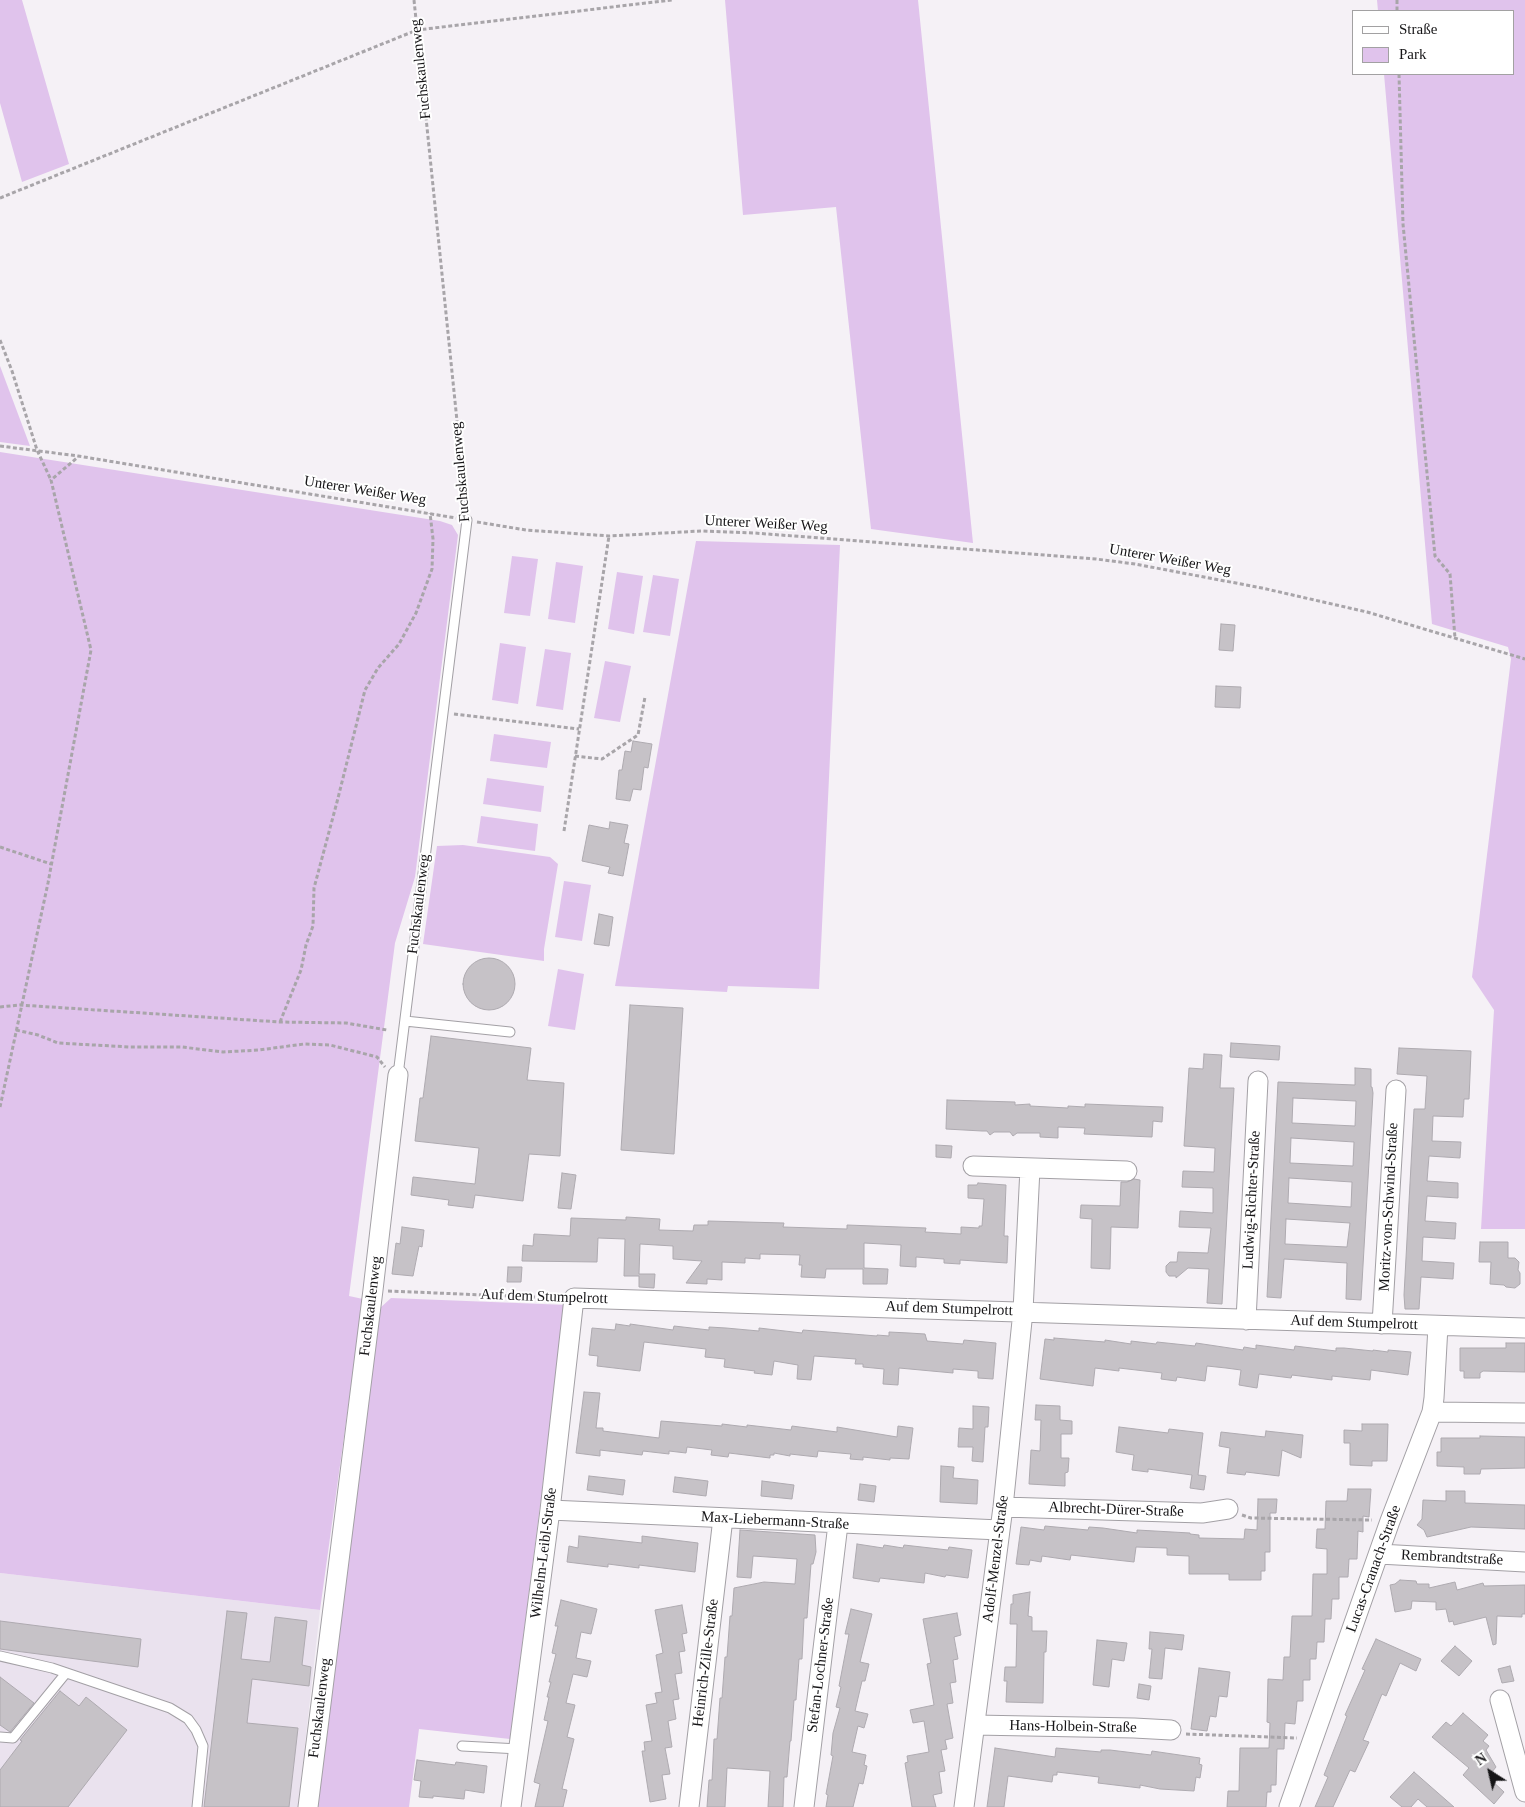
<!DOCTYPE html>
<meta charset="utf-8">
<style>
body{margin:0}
#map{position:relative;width:1525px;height:1807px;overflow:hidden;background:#f5f1f6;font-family:Georgia,serif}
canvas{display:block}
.legend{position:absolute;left:1352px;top:10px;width:162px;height:65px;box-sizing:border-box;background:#fff;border:1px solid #a2a1a2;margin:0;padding:6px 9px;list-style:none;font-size:15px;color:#161517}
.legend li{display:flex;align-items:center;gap:10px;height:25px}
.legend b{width:25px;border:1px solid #a2a1a2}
.north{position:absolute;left:1465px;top:1747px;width:50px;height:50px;-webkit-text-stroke:4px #fff;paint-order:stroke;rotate:325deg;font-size:14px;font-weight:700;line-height:20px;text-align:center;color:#161517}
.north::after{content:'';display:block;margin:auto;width:18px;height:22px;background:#161517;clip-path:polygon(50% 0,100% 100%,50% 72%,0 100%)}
</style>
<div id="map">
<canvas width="1525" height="1807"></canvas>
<ul class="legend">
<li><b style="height:6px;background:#fff"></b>Straße</li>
<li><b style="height:14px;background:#e0c3ec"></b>Park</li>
</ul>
<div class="north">N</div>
</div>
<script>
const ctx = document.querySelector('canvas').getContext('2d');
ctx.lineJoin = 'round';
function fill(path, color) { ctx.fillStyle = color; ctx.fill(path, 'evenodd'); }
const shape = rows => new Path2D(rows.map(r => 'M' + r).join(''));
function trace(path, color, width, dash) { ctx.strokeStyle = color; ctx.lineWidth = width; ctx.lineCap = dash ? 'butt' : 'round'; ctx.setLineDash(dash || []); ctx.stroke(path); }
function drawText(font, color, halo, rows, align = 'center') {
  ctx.font = font + ' Georgia,serif'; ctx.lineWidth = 4; ctx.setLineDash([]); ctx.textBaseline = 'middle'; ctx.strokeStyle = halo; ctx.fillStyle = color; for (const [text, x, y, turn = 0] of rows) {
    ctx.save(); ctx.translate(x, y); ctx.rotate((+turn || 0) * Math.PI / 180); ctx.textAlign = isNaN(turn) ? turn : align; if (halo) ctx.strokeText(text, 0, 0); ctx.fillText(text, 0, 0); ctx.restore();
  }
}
const built = shape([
 [0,1573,320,1610,298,1807,0,1807]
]);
const green = shape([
 [0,0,22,0,69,164,22,182,0,103],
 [725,0,918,0,973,543,871,529,836,207,743,215],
 [1377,0,1525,0,1525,1229,1481,1229,1494,1010,1472,977,1511,659,1508,647,1432,624,1384,74,1514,74,1514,11,1378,11],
 [0,366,30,446,0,442],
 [0,452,440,521,452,525,458,535,415,877,395,943,349,1296,363,1299,320,1610,0,1573],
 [696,541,840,545,819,989,728,986,727,992,615,986],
 [512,556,538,559,530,616,504,613],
 [556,562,583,566,575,623,548,619],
 [617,572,643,576,634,634,608,629],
 [653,575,679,579,670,636,643,632],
 [500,643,526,647,518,704,492,700],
 [545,649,571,653,563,710,536,706],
 [605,661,631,666,620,722,594,718],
 [494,734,551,742,547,768,490,761],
 [487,778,544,786,541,812,483,804],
 [481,816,538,824,535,851,477,843],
 [463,845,550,857,558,864,544,949,544,961,423,944,437,846],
 [564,881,591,885,582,941,555,937],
 [558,969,584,974,575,1030,548,1026],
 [391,1298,567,1305,564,1320,510,1739,419,1729,409,1807,316,1807,379,1309]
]);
const building = shape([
 [1221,624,1235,625,1233,651,1219,650,1221,624],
 [1216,686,1241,687,1240,708,1215,707,1216,686],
 [633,741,652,744,648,768,644,767,641,790,633,789,630,801,616,799,619,770,622,770,625,751,631,752,633,741],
 [610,822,628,825,624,843,629,844,623,876,608,873,610,867,582,861,589,825,609,829,610,822],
 [599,914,613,917,609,946,594,944,599,914],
 '463 984a26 26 0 1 1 52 0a26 26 0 1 1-52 0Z',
 [630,1005,683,1008,674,1154,621,1150,630,1005],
 [431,1036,531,1048,527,1080,564,1083,560,1156,529,1154,523,1201,475,1195,473,1208,448,1205,449,1200,411,1195,413,1177,475,1184,479,1148,415,1141,420,1098,423,1098,431,1036],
 [1231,1043,1280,1046,1279,1060,1230,1057,1231,1043],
 [1399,1048,1471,1051,1469,1099,1464,1099,1463,1117,1433,1116,1432,1141,1461,1142,1460,1158,1429,1156,1427,1181,1458,1183,1458,1198,1427,1196,1425,1221,1456,1223,1455,1239,1423,1237,1422,1261,1454,1263,1453,1279,1421,1277,1419,1309,1405,1309,1404,1295,1414,1109,1425,1109,1427,1076,1397,1074,1399,1048],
 [1204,1054,1222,1055,1220,1088,1234,1088,1222,1304,1207,1303,1209,1269,1188,1268,1176,1278,1176,1276,1169,1276,1166,1272,1166,1266,1170,1262,1177,1262,1178,1252,1208,1253,1211,1228,1179,1227,1180,1211,1213,1213,1213,1188,1182,1187,1183,1171,1214,1172,1215,1148,1184,1146,1189,1068,1203,1069,1204,1054],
 [1355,1068,1371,1069,1371,1087,1372,1087,1373,1093,1361,1300,1346,1299,1347,1263,1284,1259,1281,1298,1267,1297,1278,1082,1355,1085,1355,1068],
 [1293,1098,1356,1101,1355,1126,1292,1123,1293,1098],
 [1291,1138,1354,1142,1353,1166,1290,1163,1291,1138],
 [1289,1178,1352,1182,1351,1207,1288,1203,1289,1178],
 [1286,1219,1350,1223,1347,1247,1285,1244,1286,1219],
 [947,1100,1015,1102,1015,1105,1030,1104,1030,1106,1068,1108,1068,1106,1085,1107,1085,1104,1163,1107,1162,1122,1153,1121,1152,1137,1084,1134,1085,1128,1058,1127,1058,1138,1040,1137,1040,1133,1017,1133,1013,1136,1010,1132,994,1132,990,1135,987,1131,982,1131,946,1129,947,1100],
 [936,1145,952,1146,951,1158,936,1157,936,1145],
 [562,1173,576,1175,571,1209,558,1208,562,1173],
 [1134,1179,1140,1180,1138,1228,1111,1227,1110,1269,1091,1268,1092,1219,1080,1218,1081,1205,1120,1206,1121,1182,1127,1182,1134,1179],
 [978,1183,1006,1185,1004,1236,1008,1236,1007,1263,960,1260,960,1264,944,1263,944,1259,916,1257,916,1267,900,1266,901,1245,864,1243,864,1268,888,1269,887,1284,863,1284,863,1269,826,1269,825,1278,801,1277,802,1265,799,1265,800,1255,760,1254,760,1259,745,1258,745,1263,722,1262,722,1280,707,1279,707,1284,686,1283,702,1261,673,1259,673,1246,640,1244,639,1274,655,1274,654,1288,639,1287,639,1276,624,1276,625,1239,598,1238,597,1262,522,1261,523,1245,533,1246,534,1234,570,1236,571,1218,626,1220,626,1217,660,1219,659,1230,693,1231,694,1225,708,1225,708,1221,784,1223,783,1227,847,1229,847,1225,926,1228,925,1232,961,1234,961,1227,979,1228,979,1226,982,1226,984,1199,968,1198,968,1185,977,1185,978,1183],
 [402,1227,424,1230,422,1247,419,1246,413,1276,392,1274,396,1243,400,1244,402,1227],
 [1480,1242,1508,1242,1508,1258,1515,1258,1519,1262,1518,1270,1520,1273,1520,1284,1515,1288,1506,1287,1504,1285,1490,1284,1491,1262,1479,1262,1480,1242],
 [508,1267,522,1267,521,1282,507,1282,508,1267],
 [616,1324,630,1326,630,1324,673,1330,674,1326,709,1330,709,1327,726,1328,759,1331,759,1328,802,1333,803,1330,877,1336,877,1335,889,1336,889,1332,909,1333,925,1334,927,1341,963,1344,964,1340,996,1343,993,1379,978,1378,978,1371,953,1369,953,1373,899,1368,898,1385,883,1384,884,1369,863,1367,863,1364,855,1364,856,1359,814,1356,811,1380,797,1379,798,1365,774,1361,772,1375,754,1373,755,1371,724,1367,725,1359,705,1357,706,1349,644,1342,640,1371,597,1366,598,1356,589,1355,592,1328,615,1330,616,1324],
 [1054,1338,1105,1342,1105,1340,1131,1344,1131,1341,1156,1344,1157,1342,1195,1346,1196,1343,1243,1350,1244,1347,1256,1349,1256,1345,1294,1350,1295,1346,1336,1351,1336,1348,1344,1348,1373,1351,1373,1350,1388,1352,1388,1350,1411,1352,1408,1375,1371,1370,1370,1380,1332,1376,1332,1380,1292,1375,1291,1378,1259,1374,1257,1388,1239,1385,1241,1370,1226,1368,1207,1366,1205,1381,1177,1377,1176,1381,1161,1379,1162,1373,1119,1368,1119,1371,1095,1368,1093,1386,1040,1379,1045,1339,1054,1340,1054,1338],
 [1506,1343,1525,1343,1525,1372,1483,1371,1480,1373,1480,1378,1464,1378,1464,1371,1460,1371,1460,1348,1506,1348,1506,1343],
 [584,1392,600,1393,596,1428,603,1428,603,1431,659,1438,661,1421,722,1426,722,1424,747,1427,747,1425,791,1430,792,1426,837,1432,837,1427,897,1437,898,1426,913,1428,909,1459,890,1458,890,1460,863,1457,863,1460,850,1459,851,1454,818,1451,817,1457,790,1454,790,1456,774,1453,774,1455,770,1455,770,1458,729,1453,728,1457,711,1455,712,1450,687,1447,686,1453,669,1451,669,1454,643,1451,642,1455,600,1450,600,1456,576,1453,584,1392],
 [1036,1405,1060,1406,1060,1420,1072,1421,1072,1434,1061,1434,1061,1458,1069,1458,1068,1472,1065,1473,1065,1486,1029,1484,1031,1450,1040,1451,1041,1420,1035,1420,1036,1405],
 [973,1406,989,1407,988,1427,985,1427,983,1462,972,1461,973,1447,958,1447,959,1428,973,1429,973,1406],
 [1362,1424,1388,1424,1387,1461,1372,1461,1372,1466,1350,1465,1350,1443,1344,1443,1344,1430,1362,1431,1362,1424],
 [1119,1427,1168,1433,1169,1429,1203,1433,1198,1475,1206,1476,1204,1490,1190,1488,1192,1475,1148,1469,1148,1472,1132,1470,1134,1455,1116,1452,1119,1427],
 [1266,1431,1303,1435,1301,1458,1282,1450,1279,1476,1246,1472,1245,1475,1227,1473,1230,1448,1219,1446,1221,1432,1265,1437,1266,1431],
 [1480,1436,1525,1437,1525,1468,1481,1469,1480,1474,1464,1474,1464,1467,1437,1466,1437,1452,1441,1452,1441,1438,1480,1438,1480,1436],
 [941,1466,954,1467,953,1478,978,1480,977,1504,940,1502,941,1466],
 [589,1476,625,1480,623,1495,587,1490,589,1476],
 [675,1477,708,1481,706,1496,673,1492,675,1477],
 [762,1481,794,1485,792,1499,761,1496,762,1481],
 [860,1484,876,1486,874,1502,858,1500,860,1484],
 [1348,1489,1371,1489,1369,1517,1363,1516,1363,1532,1358,1531,1357,1559,1349,1559,1348,1577,1339,1577,1339,1599,1332,1599,1331,1619,1325,1619,1324,1642,1317,1642,1316,1659,1310,1659,1310,1680,1303,1680,1303,1701,1297,1701,1295,1724,1285,1723,1284,1749,1277,1749,1276,1785,1271,1785,1271,1792,1267,1792,1266,1807,1227,1807,1228,1791,1239,1791,1240,1748,1269,1748,1270,1723,1267,1722,1268,1679,1283,1680,1284,1657,1290,1657,1292,1616,1312,1616,1313,1574,1327,1574,1327,1549,1316,1548,1317,1529,1325,1529,1326,1501,1347,1501,1348,1489],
 [1446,1491,1465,1491,1465,1503,1525,1505,1525,1529,1471,1527,1427,1537,1424,1530,1417,1525,1422,1519,1423,1500,1446,1501,1446,1491],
 [1258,1499,1277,1499,1276,1513,1270,1513,1270,1552,1265,1552,1265,1571,1261,1571,1261,1580,1229,1580,1229,1574,1189,1574,1189,1556,1167,1555,1167,1548,1136,1547,1134,1562,1071,1555,1070,1560,1042,1556,1041,1562,1030,1560,1029,1565,1016,1564,1021,1527,1044,1530,1045,1526,1088,1530,1089,1527,1103,1528,1137,1533,1137,1530,1190,1533,1190,1534,1199,1535,1199,1538,1244,1539,1245,1529,1257,1530,1258,1499],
 [740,1530,815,1535,816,1552,813,1564,811,1564,807,1618,804,1618,802,1659,799,1659,796,1700,794,1700,791,1741,790,1741,787,1777,784,1777,783,1807,768,1807,770,1771,727,1768,725,1807,707,1807,709,1780,712,1780,714,1739,717,1739,720,1698,722,1698,725,1657,727,1657,730,1616,732,1616,734,1588,764,1582,795,1584,797,1559,753,1556,751,1578,737,1577,740,1530],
 [579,1536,642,1543,642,1536,698,1543,695,1572,639,1565,639,1568,608,1564,608,1567,567,1562,569,1546,578,1548,579,1536],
 [857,1544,883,1548,884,1545,903,1548,904,1545,948,1550,949,1547,972,1550,968,1578,946,1575,945,1577,925,1573,924,1583,880,1578,879,1582,853,1578,857,1544],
 [1400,1580,1416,1581,1417,1584,1429,1584,1429,1588,1455,1582,1457,1590,1483,1583,1484,1586,1525,1585,1525,1614,1522,1614,1522,1617,1497,1616,1496,1644,1493,1645,1486,1617,1454,1625,1453,1621,1449,1622,1446,1609,1436,1610,1436,1602,1412,1601,1411,1609,1395,1612,1390,1585,1395,1584,1400,1580],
 [1030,1592,1028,1616,1032,1617,1032,1631,1047,1631,1046,1652,1044,1652,1043,1703,1006,1702,1007,1681,1004,1681,1005,1667,1016,1667,1017,1624,1010,1624,1011,1604,1013,1604,1013,1595,1030,1592],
 [561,1600,597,1609,591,1634,581,1632,576,1658,591,1661,587,1677,573,1674,566,1703,575,1705,567,1737,574,1739,562,1789,567,1790,563,1807,535,1807,540,1784,534,1782,548,1721,544,1720,549,1697,547,1697,551,1682,549,1682,556,1654,552,1653,558,1626,555,1626,561,1600],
 [682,1605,687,1633,682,1634,685,1651,679,1652,682,1673,675,1674,679,1699,673,1700,676,1719,668,1721,672,1747,665,1748,670,1774,662,1775,666,1799,650,1802,642,1751,645,1751,644,1742,652,1741,646,1705,657,1703,655,1693,662,1692,656,1655,663,1653,655,1610,682,1605],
 [851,1609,872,1614,860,1662,869,1664,865,1681,862,1681,855,1711,868,1714,864,1728,858,1726,852,1752,866,1755,864,1765,867,1766,863,1784,859,1783,853,1807,826,1807,828,1795,826,1794,833,1756,831,1755,833,1733,840,1708,836,1707,841,1687,839,1686,849,1634,845,1634,851,1609],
 [227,1611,247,1613,241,1659,270,1662,275,1617,307,1621,302,1665,311,1667,309,1686,252,1679,247,1723,298,1728,289,1807,204,1807,227,1611],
 [957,1613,961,1635,954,1637,958,1659,953,1660,956,1682,950,1683,953,1703,947,1704,953,1738,945,1740,947,1749,941,1750,945,1771,939,1772,942,1793,933,1795,936,1807,912,1807,905,1763,908,1762,907,1756,929,1752,924,1721,913,1723,910,1710,934,1705,927,1664,931,1663,923,1619,957,1613],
 [0,1621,141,1639,138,1667,0,1649,0,1621],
 [1150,1632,1184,1635,1182,1650,1165,1648,1162,1679,1149,1678,1152,1649,1149,1649,1150,1632],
 [1376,1639,1421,1659,1416,1671,1400,1663,1386,1696,1382,1694,1363,1740,1369,1742,1355,1772,1350,1770,1333,1807,1315,1807,1328,1777,1324,1775,1347,1716,1345,1715,1365,1670,1362,1669,1376,1639],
 [1097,1640,1127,1643,1124,1661,1112,1659,1109,1687,1093,1685,1097,1640],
 [1455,1646,1472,1661,1459,1676,1441,1661,1455,1646],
 [1510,1666,1514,1681,1502,1683,1498,1669,1510,1666],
 [1199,1668,1230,1672,1227,1697,1219,1696,1216,1717,1210,1716,1207,1731,1191,1729,1199,1668],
 [0,1677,34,1703,10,1732,0,1725,0,1677],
 [1139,1684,1151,1686,1149,1700,1137,1698,1139,1684],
 [60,1691,79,1706,86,1697,127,1730,68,1807,0,1807,0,1770,22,1741,20,1740,60,1691],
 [1463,1713,1488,1735,1483,1741,1489,1746,1486,1750,1496,1767,1488,1777,1504,1792,1494,1804,1463,1775,1469,1768,1432,1737,1446,1722,1451,1726,1463,1713],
 [995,1748,1055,1757,1056,1748,1101,1752,1101,1750,1110,1750,1151,1755,1152,1751,1200,1758,1199,1764,1202,1765,1200,1778,1196,1777,1194,1791,1160,1789,1140,1785,1140,1788,1098,1783,1099,1777,1057,1772,1057,1775,1053,1775,1052,1782,1008,1776,1004,1807,987,1807,995,1748],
 [417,1760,455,1765,456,1762,487,1766,484,1793,465,1790,464,1799,433,1796,433,1798,419,1797,421,1781,414,1780,417,1760],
 [1414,1772,1454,1807,1427,1807,1418,1799,1411,1807,1402,1807,1390,1797,1414,1772]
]);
const path = shape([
 [414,0,466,509],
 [1397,0,1397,11],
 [1399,74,1403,224,1435,556,1450,574,1455,638],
 [0,198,417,30,672,0],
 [0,340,12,371,37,450,51,480],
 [0,446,78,456,456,518],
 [477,522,526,530,609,536,701,531,754,533,1096,559,1135,564,1262,588,1367,612,1525,659],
 [454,714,579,729],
 [575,756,602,759,638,735,645,697],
 [564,831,609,536],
 [0,847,51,864],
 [0,1007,20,1005,280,1022,346,1023,387,1030],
 [280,1022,301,970,306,945,313,926,314,888,337,802,365,690,378,668,399,644,416,613,432,569,433,539,430,513],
 [16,1030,38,1035,58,1043,130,1047,182,1047,223,1052,259,1050,304,1044,330,1045,377,1057,385,1067],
 [0,1107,48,883,91,650,51,480,78,457],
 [388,1291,557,1298],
 [1242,1515,1251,1518,1372,1520],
 [1186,1734,1297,1738]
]);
const service = shape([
 [405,1021,510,1032],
 [398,1075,467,520],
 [0,1656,52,1668,170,1708,188,1719,196,1730,203,1746,197,1807],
 [0,1737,13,1738,66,1673],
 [462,1746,519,1749]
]);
const minor = shape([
 [973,1166,1127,1171],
 [1246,1320,1258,1081],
 [1382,1324,1396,1090],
 [1432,1412,1525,1413],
 [1003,1507,1202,1513,1228,1509],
 [550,1510,1000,1530],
 [1379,1554,1525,1562],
 [1500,1700,1525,1792],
 [975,1725,1134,1728,1171,1730],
 [308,1807,373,1290,398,1075],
 [511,1807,550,1510,574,1298,1525,1328],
 [689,1807,723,1518],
 [804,1807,838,1524],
 [964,1807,1003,1507,1023,1311,1030,1168],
 [1289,1807,1390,1521,1432,1412,1434,1398,1438,1326]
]);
const streetNames = [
 ["Fuchskaulenweg",421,69,-96],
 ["Fuchskaulenweg",461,472,-95],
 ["Unterer Weißer Weg",365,491,9],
 ["Unterer Weißer Weg",766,524,3],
 ["Unterer Weißer Weg",1170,560,10],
 ["Fuchskaulenweg",419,904,-83],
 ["Ludwig-Richter-Straße",1252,1200,-87],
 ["Moritz-von-Schwind-Straße",1389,1207,-87],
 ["Auf dem Stumpelrott",544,1297,2],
 ["Fuchskaulenweg",371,1306,-83],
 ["Auf dem Stumpelrott",949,1309,2],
 ["Auf dem Stumpelrott",1354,1323,2],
 ["Albrecht-Dürer-Straße",1116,1510,2],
 ["Max-Liebermann-Straße",775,1521,3],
 ["Wilhelm-Leibl-Straße",544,1553,-83],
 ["Rembrandtstraße",1452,1558,3],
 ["Adolf-Menzel-Straße",996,1559,-83],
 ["Lucas-Cranach-Straße",1374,1569,-70],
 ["Heinrich-Zille-Straße",706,1663,-83],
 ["Stefan-Lochner-Straße",821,1665,-83],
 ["Fuchskaulenweg",320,1708,-83],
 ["Hans-Holbein-Straße",1073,1727,1]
];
fill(built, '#eae2ee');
fill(green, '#e0c3ec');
fill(building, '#c6c2c7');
trace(building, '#aeaab0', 1);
trace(service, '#a3a0a5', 11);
trace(minor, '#a3a0a5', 21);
trace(path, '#a8a5a9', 3, [4, 2.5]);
trace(service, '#fff', 9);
trace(minor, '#fff', 19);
drawText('15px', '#161517', '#fff', streetNames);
</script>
